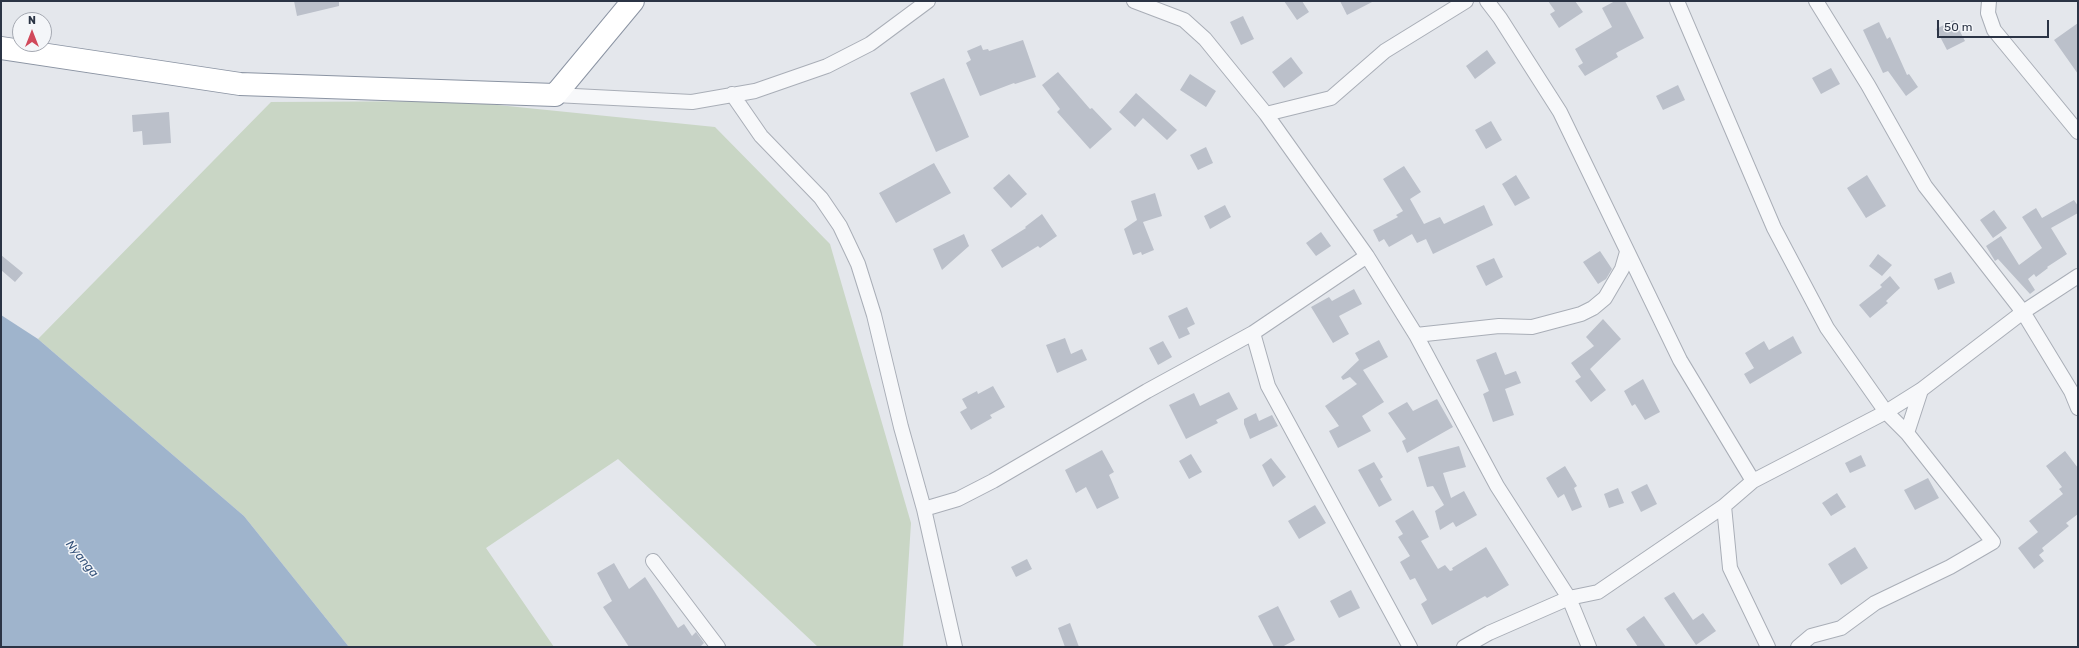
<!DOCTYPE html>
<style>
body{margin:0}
#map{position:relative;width:2079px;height:648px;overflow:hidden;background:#e4e7ec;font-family:Rubik,sans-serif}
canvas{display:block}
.frame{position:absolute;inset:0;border:2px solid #2b3445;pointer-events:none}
.north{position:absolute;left:12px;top:12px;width:40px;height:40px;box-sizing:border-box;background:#f4f6f9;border:1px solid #a4a8b1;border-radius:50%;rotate:0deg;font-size:11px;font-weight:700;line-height:16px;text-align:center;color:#2b3445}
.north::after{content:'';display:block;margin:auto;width:14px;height:18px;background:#d1495b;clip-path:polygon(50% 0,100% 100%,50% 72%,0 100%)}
.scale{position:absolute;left:1937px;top:20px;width:112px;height:18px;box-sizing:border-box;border:2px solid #2b3445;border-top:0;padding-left:5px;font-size:12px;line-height:14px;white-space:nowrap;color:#2b3445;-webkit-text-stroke:3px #f4f6f9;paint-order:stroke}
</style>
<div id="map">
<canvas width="2079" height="648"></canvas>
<div class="frame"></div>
<div class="north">N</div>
<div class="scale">50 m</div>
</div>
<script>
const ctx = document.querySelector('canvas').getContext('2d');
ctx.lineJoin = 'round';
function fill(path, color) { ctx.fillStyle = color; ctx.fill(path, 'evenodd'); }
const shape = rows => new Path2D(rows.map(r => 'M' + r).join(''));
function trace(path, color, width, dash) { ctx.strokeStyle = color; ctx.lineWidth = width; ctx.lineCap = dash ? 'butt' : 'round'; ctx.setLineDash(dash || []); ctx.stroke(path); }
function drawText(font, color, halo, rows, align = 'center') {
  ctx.font = font + ' Rubik,sans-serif'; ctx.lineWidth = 3; ctx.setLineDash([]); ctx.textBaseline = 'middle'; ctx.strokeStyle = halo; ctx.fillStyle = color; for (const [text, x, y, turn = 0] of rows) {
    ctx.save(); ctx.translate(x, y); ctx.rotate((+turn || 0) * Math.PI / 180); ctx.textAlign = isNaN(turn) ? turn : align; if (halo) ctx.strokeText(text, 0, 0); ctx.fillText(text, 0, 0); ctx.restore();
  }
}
const green = shape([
 [458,101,715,127,830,244,911,523,903,647,818,647,618,459,486,548,554,647,349,647,244,516,38,339,271,102]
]);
const water = shape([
 [1,315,38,339,244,516,349,647,1,647]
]);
const building = shape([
 [294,1,339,1,339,6,297,16],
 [1284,1,1302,1,1309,12,1297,20],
 [1340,1,1374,1,1347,15],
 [1548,1,1575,1,1583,12,1559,28,1550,14,1555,11],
 [1615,1,1625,1,1644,38,1616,53,1618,57,1585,76,1578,66,1583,63,1575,49,1612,27,1602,8],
 [1243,16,1254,39,1241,45,1230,22],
 [1954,20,1965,41,1947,50,1936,29],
 [1879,22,1887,39,1890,37,1907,75,1909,74,1918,87,1906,96,1888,71,1883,73,1863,30],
 [2078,23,2078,74,2054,40],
 [1023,40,1036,77,1015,84,1014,83,980,96,966,63,971,60,967,51,981,45,983,50,988,49,989,51],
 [1487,50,1496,63,1475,79,1466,66],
 [1291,57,1303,73,1284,88,1272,72],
 [1831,68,1840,84,1821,94,1812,78],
 [1058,72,1090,109,1092,108,1112,129,1090,149,1057,112,1060,109,1042,85],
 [1190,74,1216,91,1206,107,1180,90],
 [944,78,969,137,936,152,910,93],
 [1678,85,1685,100,1663,110,1656,96],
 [1136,93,1177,130,1167,140,1143,118,1135,127,1119,112],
 [169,112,171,143,143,145,142,131,133,132,132,115],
 [1491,121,1502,140,1486,149,1475,130],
 [1206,147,1213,163,1198,170,1190,155],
 [934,163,951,193,896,223,879,193],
 [1404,166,1421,192,1410,199,1424,224,1440,217,1444,224,1484,205,1493,225,1433,254,1426,239,1417,243,1412,234,1389,247,1384,239,1379,242,1373,230,1398,217,1396,215,1403,211,1383,179],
 [1009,174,1027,194,1011,208,993,188],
 [1516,175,1530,198,1515,206,1502,184],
 [1867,175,1886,206,1866,218,1847,188],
 [1155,193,1162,216,1143,222,1154,250,1142,255,1141,252,1133,255,1124,229,1137,220,1131,201],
 [2074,200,2078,206,2078,213,2051,228,2067,254,2047,267,2048,268,2036,277,2034,274,2028,279,2035,290,2030,294,1998,259,1995,261,1986,246,2001,236,2019,265,2042,248,2022,217,2036,208,2042,218],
 [1225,205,1231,217,1210,229,1204,216],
 [1994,210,2007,228,1993,238,1980,220],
 [1042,214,1057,236,1040,248,1038,246,1002,268,991,250,1026,228,1025,227],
 [1321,232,1331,246,1316,256,1306,243],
 [964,234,969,246,942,270,933,249],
 [1600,251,1612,269,1606,279,1598,284,1583,262],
 [1878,254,1892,265,1882,276,1869,266],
 [1,255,23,273,15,282,1,270],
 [1494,258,1503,277,1486,286,1476,266],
 [1951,272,1955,283,1938,290,1934,279],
 [1890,276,1900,288,1886,301,1888,303,1870,318,1859,305,1882,287,1880,285],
 [1354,289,1362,304,1339,316,1349,334,1333,343,1311,307,1329,297,1332,301],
 [1187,307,1195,324,1187,328,1190,334,1179,339,1168,316],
 [1603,319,1621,339,1590,369,1606,390,1591,402,1575,381,1581,377,1571,363,1594,346,1586,337],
 [1793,336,1802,353,1750,384,1744,374,1754,368,1745,353,1764,341,1769,350],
 [1065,338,1071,354,1082,349,1087,360,1057,373,1046,345],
 [1379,340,1388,357,1363,370,1384,402,1362,416,1371,431,1338,448,1329,431,1339,426,1325,406,1357,384,1350,377,1343,380,1341,377,1359,360,1355,353],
 [1163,341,1172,357,1158,365,1149,348],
 [1496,352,1505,375,1516,371,1521,383,1505,389,1514,415,1493,422,1483,394,1489,391,1476,360],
 [1643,379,1660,412,1645,420,1635,404,1632,406,1624,391],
 [993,386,1005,407,990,415,992,418,971,430,960,412,967,408,962,399,977,391,978,394],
 [1229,392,1238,409,1216,420,1218,423,1186,439,1169,405,1194,393,1200,406],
 [1437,399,1453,427,1407,453,1402,441,1406,439,1388,413,1407,402,1413,411],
 [1256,413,1259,421,1272,415,1278,426,1250,439,1244,424,1244,419],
 [1459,446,1466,467,1443,473,1451,498,1464,491,1477,515,1456,527,1453,522,1440,530,1435,511,1444,505,1433,486,1427,487,1418,457],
 [1102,450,1114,472,1109,475,1119,498,1097,509,1086,487,1076,493,1065,470],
 [2065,451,2078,468,2078,514,2066,523,2069,526,2042,548,2044,551,2039,555,2044,561,2034,569,2018,548,2038,532,2029,521,2063,494,2059,489,2062,487,2046,466],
 [1191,454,1202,472,1189,479,1179,461],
 [1861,455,1866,466,1850,473,1845,463],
 [1271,458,1286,477,1273,487,1262,465],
 [1374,462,1383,477,1380,479,1392,500,1379,507,1358,470],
 [1565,466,1577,486,1574,488,1582,507,1572,511,1564,494,1558,498,1546,478],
 [1928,478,1939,498,1915,510,1904,490],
 [1647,484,1657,504,1641,512,1631,492],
 [1618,488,1624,503,1609,508,1604,494],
 [1837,493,1846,507,1831,516,1822,503],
 [1315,505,1326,523,1299,539,1288,521],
 [1413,510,1429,537,1421,541,1438,569,1445,565,1450,571,1453,570,1452,568,1486,547,1509,585,1487,598,1485,596,1432,625,1421,604,1427,600,1415,578,1410,580,1400,562,1410,556,1398,537,1403,534,1395,521],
 [1855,547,1868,568,1841,585,1828,564],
 [1027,559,1032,569,1016,577,1011,567],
 [614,563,629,589,645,577,678,628,684,624,692,636,696,632,704,643,700,647,629,647,603,607,612,601,597,573],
 [1351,590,1360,608,1339,618,1330,601],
 [1674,592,1693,620,1703,613,1716,631,1696,645,1664,598],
 [1278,606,1295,640,1282,647,1274,647,1258,616],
 [1644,616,1666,647,1638,647,1626,629],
 [1070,623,1079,647,1065,647,1058,628]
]);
const street = shape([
 [1134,1,1184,20,1205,39,1266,114,1331,98,1385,51,1466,1],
 [1487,1,1500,18,1560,112,1680,360,1753,481],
 [1677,1,1774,228,1827,328,1886,412,1907,433,1993,542,1950,567,1875,603,1841,628,1811,636,1798,647],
 [1816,1,1868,85,1925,186,2023,312,2071,391,2078,408],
 [1989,1,1988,13,1994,30,2078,132],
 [732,94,761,136,821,198,840,226,858,264,874,315,901,427,924,509,955,647],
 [555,95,692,102,755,91,827,66,870,44,928,1],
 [1266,114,1367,256,1416,335,1497,486,1569,598,1589,647],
 [1253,333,1268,386,1410,647],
 [1416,335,1499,326,1532,327,1581,314,1593,308,1605,298,1622,269,1627,252],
 [1907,433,1921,390],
 [1724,506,1730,568,1768,647],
 [924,509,958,499,993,481,1147,391,1253,333,1367,256],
 [653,561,718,647],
 [1464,647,1489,633,1569,598,1598,592,1724,506,1753,481,1886,412,1921,390,2023,312,2078,276]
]);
const highway = shape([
 [1,48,240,84,555,95,633,1]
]);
const waterNames = [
 ["Nyanga",82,559,51]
];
fill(green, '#c9d6c5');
fill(water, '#9fb4cc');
fill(building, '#bbc0ca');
trace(street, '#a9aeb7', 16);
trace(highway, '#8b94a3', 24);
trace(street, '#f7f8fa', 14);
trace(highway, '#fff', 22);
drawText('italic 12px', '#34527a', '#f4f6f9', waterNames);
</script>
